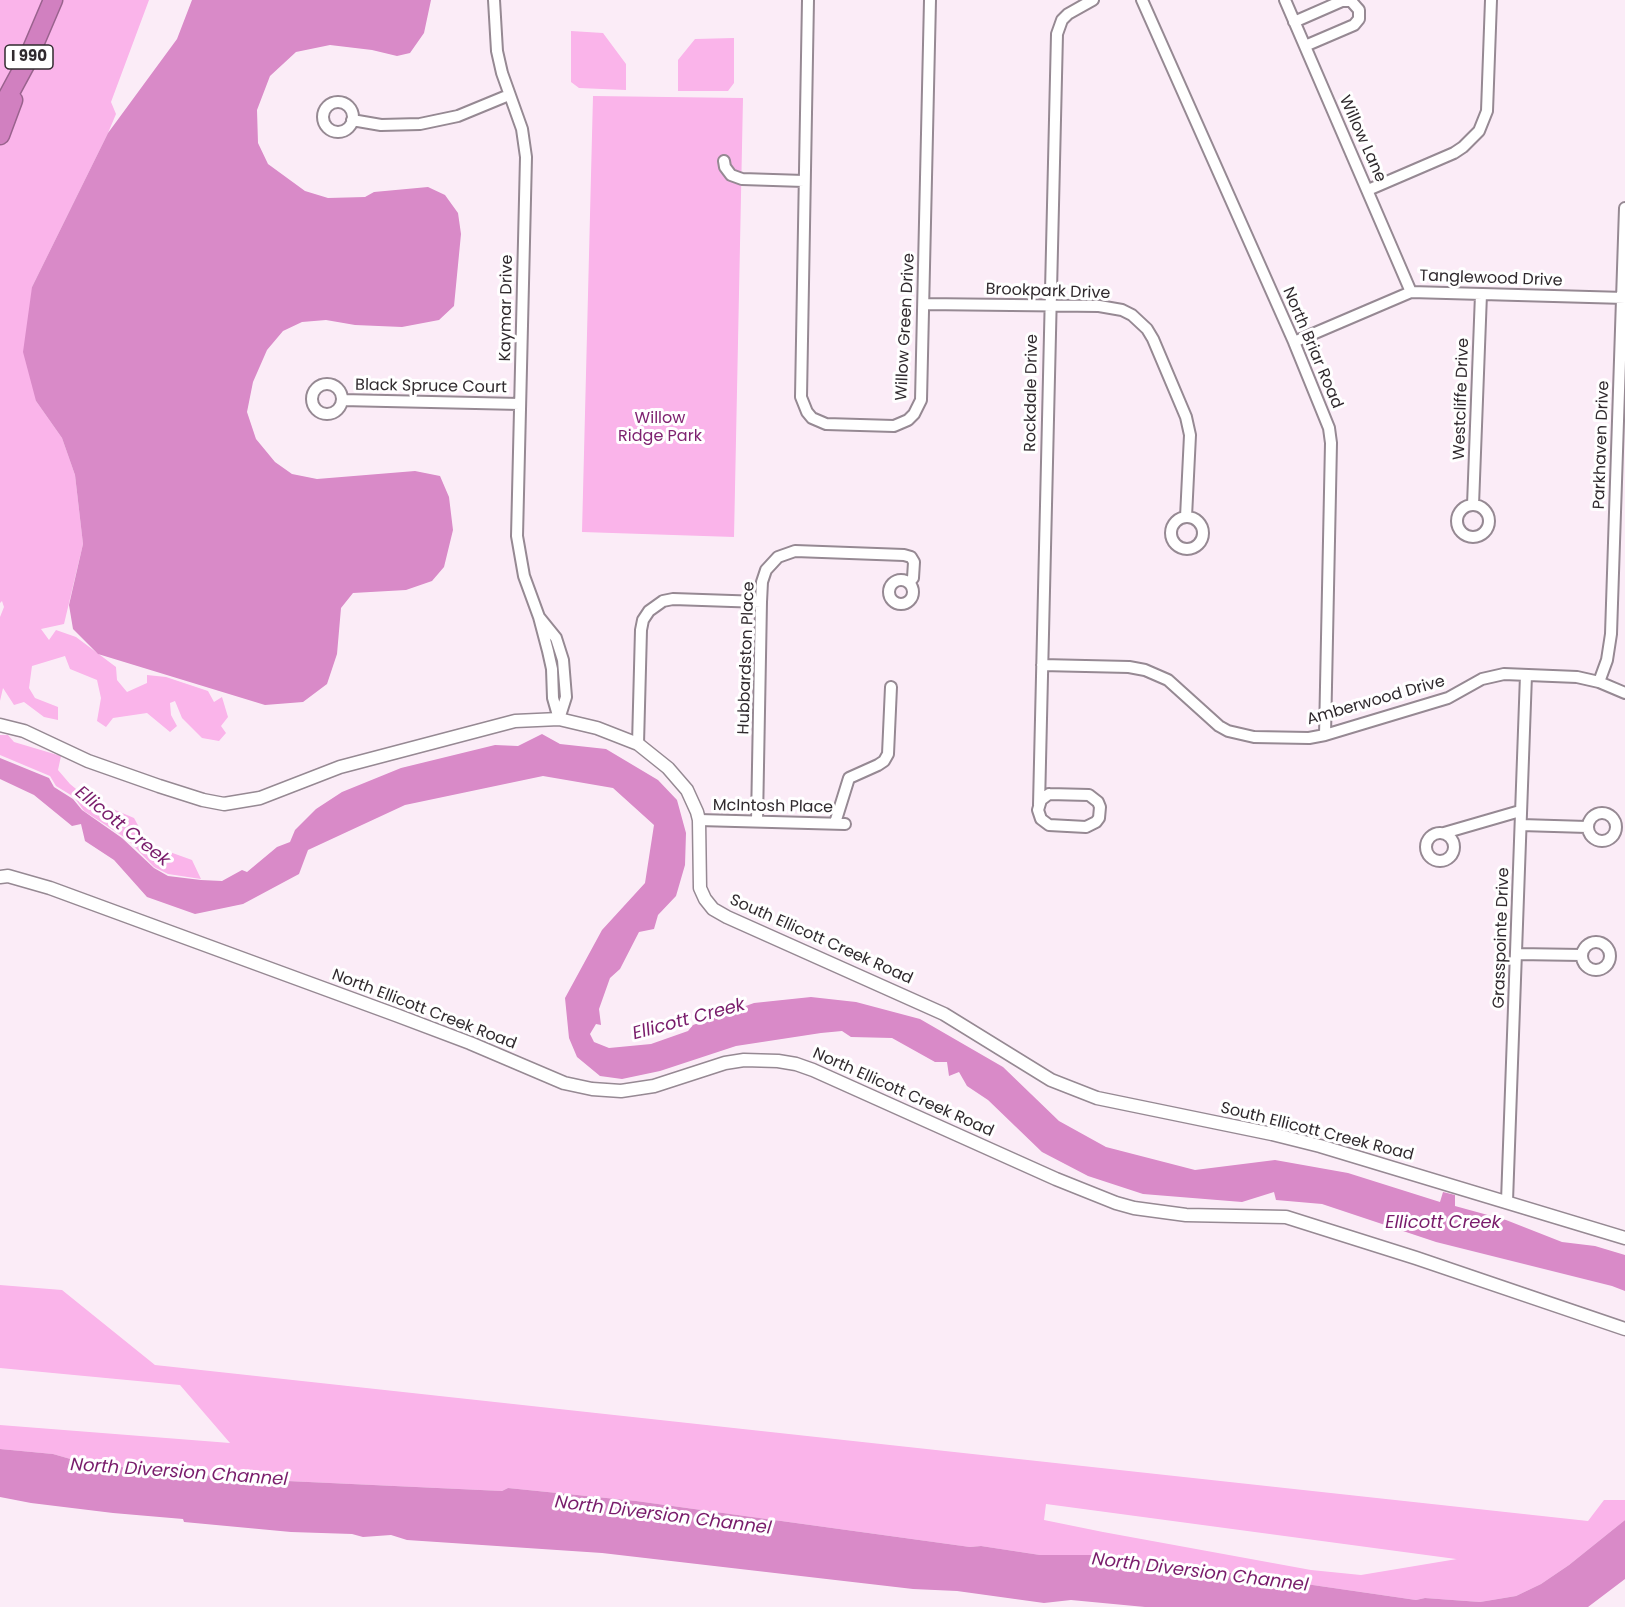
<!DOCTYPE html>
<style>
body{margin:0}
canvas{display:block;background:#fbecf7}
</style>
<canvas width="1625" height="1607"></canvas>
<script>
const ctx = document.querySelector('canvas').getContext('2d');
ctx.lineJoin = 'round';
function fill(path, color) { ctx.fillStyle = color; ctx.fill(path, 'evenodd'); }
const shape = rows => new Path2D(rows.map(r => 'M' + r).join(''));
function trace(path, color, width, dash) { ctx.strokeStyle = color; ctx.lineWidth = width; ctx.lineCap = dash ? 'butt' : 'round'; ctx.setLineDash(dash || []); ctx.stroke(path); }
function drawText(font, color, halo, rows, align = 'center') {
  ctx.font = font + ' Poppins,sans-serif'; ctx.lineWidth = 6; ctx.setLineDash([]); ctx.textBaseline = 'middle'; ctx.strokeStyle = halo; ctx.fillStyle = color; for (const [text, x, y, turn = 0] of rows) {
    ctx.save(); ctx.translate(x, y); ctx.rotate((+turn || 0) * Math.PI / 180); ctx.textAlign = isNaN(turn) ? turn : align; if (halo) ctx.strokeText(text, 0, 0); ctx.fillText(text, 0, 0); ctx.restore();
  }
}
const green = shape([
 [0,0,149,0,111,102,116,114,108,133,32,287,36,401,62,438,75,475,83,544,64,624,41,629,49,640,56,630,76,637,116,667,117,680,127,692,147,683,147,675,166,677,208,691,214,702,222,697,228,717,221,726,226,733,219,741,202,738,182,718,175,701,170,703,171,715,177,726,170,732,147,713,113,718,106,727,97,721,101,698,97,680,70,669,65,656,32,666,29,688,35,698,58,707,58,720,44,717,24,702,14,705,3,688,0,701,0,617,4,607,2,601,0,603],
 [571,31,603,33,626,64,626,90,579,88,571,82],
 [734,38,734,83,728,91,678,91,678,60,695,39],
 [593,96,743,98,734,537,582,532],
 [0,735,8,735,14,742,61,756,58,770,70,784,87,798,134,818,146,840,157,853,167,851,192,860,201,879,168,874,154,867,127,839,84,811,74,797,56,786,50,776,0,755],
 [0,1285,62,1290,155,1365,1588,1521,1604,1500,1625,1500,1625,1520,1569,1565,1541,1584,1516,1596,1480,1602,1425,1598,1416,1600,1106,1555,1040,1555,981,1546,970,1547,636,1501,508,1488,502,1491,287,1481,160,1472,81,1462,53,1454,0,1449,0,1425,230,1443,180,1385,0,1368],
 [1046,1504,1456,1559,1457,1559,1361,1575,1311,1570,1103,1532,1044,1520]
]);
const water = shape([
 [192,0,431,0,424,33,410,53,397,56,372,50,330,45,296,52,270,76,257,110,258,143,268,164,305,191,328,198,365,197,374,192,428,187,445,195,458,213,461,234,454,306,439,320,402,327,355,325,326,320,302,322,283,331,267,350,253,382,247,412,256,439,275,462,292,474,317,479,415,471,440,476,449,497,453,530,444,567,432,581,406,590,353,593,341,608,337,654,327,684,303,702,265,705,98,654,73,629,69,605,83,544,75,475,62,438,36,401,23,352,32,287,108,133,177,39],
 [542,734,560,744,606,749,658,780,677,800,686,833,685,865,676,896,658,915,654,929,639,932,620,969,610,978,599,1009,601,1025,596,1024,590,1034,594,1042,609,1048,651,1044,688,1031,693,1025,754,1003,811,997,856,1002,920,1019,1003,1067,1059,1121,1106,1147,1195,1170,1275,1160,1348,1173,1440,1202,1443,1192,1455,1195,1455,1206,1506,1220,1562,1242,1595,1246,1625,1255,1625,1291,1612,1286,1436,1242,1322,1204,1276,1200,1274,1192,1242,1202,1143,1194,1088,1176,1042,1152,988,1100,967,1086,959,1072,949,1076,947,1062,935,1062,892,1038,851,1037,842,1031,821,1033,736,1046,660,1071,622,1079,600,1076,577,1057,569,1038,565,998,602,930,645,883,654,825,613,788,543,776,405,805,308,850,299,874,243,904,195,914,147,897,114,860,85,841,81,824,72,826,34,795,0,779,0,758,49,778,54,787,73,799,82,810,122,838,154,868,168,876,201,880,222,881,242,870,247,872,277,847,290,842,295,830,316,809,342,792,401,768,495,745,518,746],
 [0,1449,53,1454,81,1462,160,1472,287,1481,502,1491,508,1488,636,1501,970,1547,981,1546,1040,1555,1106,1555,1416,1600,1425,1598,1480,1602,1516,1596,1541,1584,1569,1565,1625,1520,1625,1579,1588,1607,1145,1607,1071,1600,1044,1603,957,1591,913,1589,602,1553,407,1540,391,1535,363,1537,352,1534,291,1532,184,1522,183,1519,113,1513,31,1503,0,1497]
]);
const minor = shape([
 [494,0,497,51,502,73,522,129,526,157,517,536,524,576,539,617,548,651,552,669,553,698,559,719,566,697,563,660,556,638,539,617],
 [808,0,801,397,807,412,812,418,826,424,894,426,908,420,914,414,921,400,930,0],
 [1142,0,1294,342,1329,428,1331,443,1325,735],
 [1285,0,1411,292],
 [1294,22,1342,1,1351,1,1359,10,1359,19,1354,25,1305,46],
 '323 117a15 15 0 1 1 30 0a15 15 0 1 1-30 0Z',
 [352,120,381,125,420,124,458,116,509,95],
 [724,161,725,167,731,175,742,179,804,181],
 [1368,190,1454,153,1463,147,1479,131,1487,111,1491,0],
 [924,304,1099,306,1122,310,1132,315,1147,329,1153,339,1186,417,1190,435,1186,517],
 [1294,342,1411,292,1625,298],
 '312 399a15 15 0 1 1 30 0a15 15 0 1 1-30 0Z',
 [342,400,520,404],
 '1457 521a16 16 0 1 1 32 0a16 16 0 1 1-32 0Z',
 [1473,505,1481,294],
 '1171 533a16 16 0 1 1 32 0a16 16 0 1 1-32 0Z',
 '889 592a12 12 0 1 1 24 0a12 12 0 1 1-24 0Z',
 [1042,665,1129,667,1145,670,1168,680,1219,726,1228,731,1254,737,1309,738,1325,735,1448,698,1482,679,1504,674,1577,677,1599,682,1625,693],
 [1599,682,1607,660,1611,634,1625,208],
 [638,744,641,630,643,620,649,611,663,601,673,599,761,602],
 [1049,794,1089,795,1098,802,1100,807,1099,818,1096,822,1086,827,1049,825,1041,819,1038,810,1041,800,1049,794],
 [1039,805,1057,34,1062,20,1068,14,1093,0],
 '1588 827a14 14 0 1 1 28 0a14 14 0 1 1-28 0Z',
 [699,820,845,824],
 [757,821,761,602,762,582,766,570,778,557,795,551,904,555,911,557,914,562,913,578,909,583],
 [835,823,849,778,878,765,884,761,888,754,891,687],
 [1521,825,1587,827],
 '1426 847a14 14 0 1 1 28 0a14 14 0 1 1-28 0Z',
 [1444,833,1520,811],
 '1582 956a14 14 0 1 1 28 0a14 14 0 1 1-28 0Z',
 [1517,954,1582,955],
 [1507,1201,1526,675]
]);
const tertiary = shape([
 [0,725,24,731,88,761,159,786,203,800,224,804,260,798,340,767,515,721,559,719,597,728,638,744,668,768,687,790,697,812,699,820,700,888,705,899,713,909,727,917,944,1014,1051,1080,1097,1098,1272,1134,1320,1146,1625,1238],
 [0,877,8,876,50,888,396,1015,470,1043,564,1083,592,1089,621,1091,654,1086,725,1063,744,1060,778,1061,796,1064,813,1070,1056,1179,1116,1203,1134,1208,1186,1215,1286,1217,1416,1258,1625,1329]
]);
const motorway = shape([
 [0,111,27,61,53,0],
 [0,135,13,100]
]);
const shields = [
 [29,57,48]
];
const shieldNames = [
 ["I 990",29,57]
];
const streetNames = [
 ["Willow Lane",1362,139,66],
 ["Tanglewood Drive",1491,279,2],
 ["Brookpark Drive",1048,292,2],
 ["Kaymar Drive",507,308,-89],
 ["Willow Green Drive",906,327,-87],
 ["North Briar Road",1312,348,67],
 ["Black Spruce Court",431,387,1],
 ["Rockdale Drive",1032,393,-89],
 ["Westcliffe Drive",1462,399,-88],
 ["Parkhaven Drive",1602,445,-88],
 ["Hubbardston Place",747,658,-88],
 ["Amberwood Drive",1376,701,-16],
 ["McIntosh Place",773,807,1],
 ["Grasspointe Drive",1502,938,-88],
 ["South Ellicott Creek Road",821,940,24],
 ["North Ellicott Creek Road",424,1010,21],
 ["North Ellicott Creek Road",903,1093,24],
 ["South Ellicott Creek Road",1317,1132,14]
];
const parkNames = [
 ["Willow",660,419],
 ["Ridge Park",660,437]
];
const waterNames = [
 ["Ellicott Creek",122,827,39],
 ["Ellicott Creek",689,1020,-15],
 ["Ellicott Creek",1443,1223],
 ["North Diversion Channel",179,1473,4],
 ["North Diversion Channel",663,1516,7],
 ["North Diversion Channel",1200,1573,7]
];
fill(green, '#fab4ea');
fill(water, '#d98ac8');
trace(minor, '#968993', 14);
trace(tertiary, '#968993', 15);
trace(motorway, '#99628d', 21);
trace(minor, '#fff', 10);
trace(tertiary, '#fff', 12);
trace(motorway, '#d180c0', 18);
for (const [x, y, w] of shields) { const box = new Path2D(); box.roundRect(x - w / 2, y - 12, w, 24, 4.5); ctx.fillStyle = '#fff'; ctx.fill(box); trace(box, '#302a2e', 1.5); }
drawText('bold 15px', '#302a2e', null, shieldNames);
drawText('16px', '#302a2e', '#fff', streetNames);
drawText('16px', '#7f2371', '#fff', parkNames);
drawText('italic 18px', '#791c6b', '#fff', waterNames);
</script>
